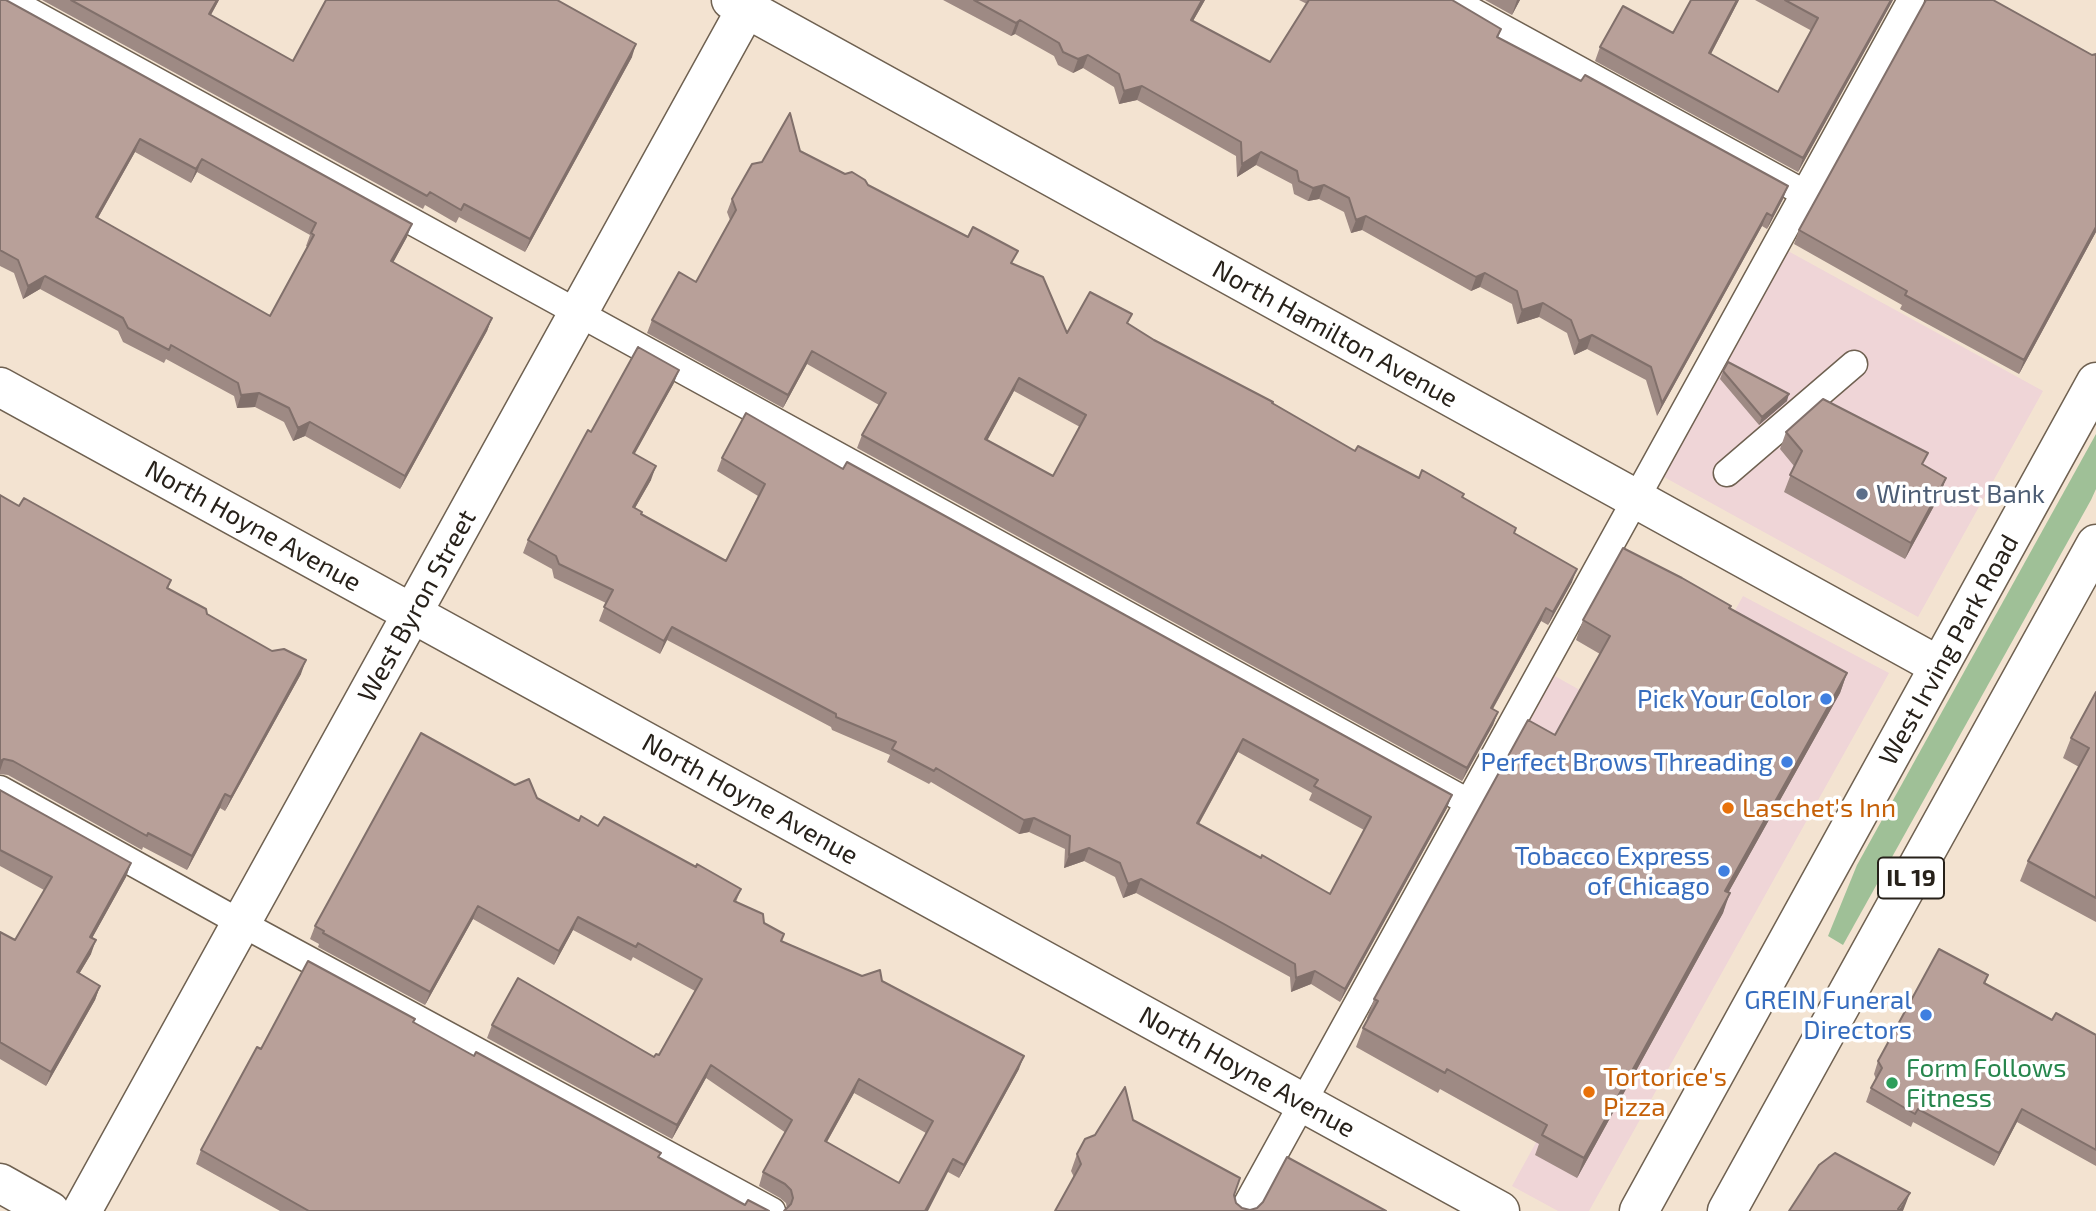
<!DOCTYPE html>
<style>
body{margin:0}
canvas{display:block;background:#f3e3d1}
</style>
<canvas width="2096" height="1211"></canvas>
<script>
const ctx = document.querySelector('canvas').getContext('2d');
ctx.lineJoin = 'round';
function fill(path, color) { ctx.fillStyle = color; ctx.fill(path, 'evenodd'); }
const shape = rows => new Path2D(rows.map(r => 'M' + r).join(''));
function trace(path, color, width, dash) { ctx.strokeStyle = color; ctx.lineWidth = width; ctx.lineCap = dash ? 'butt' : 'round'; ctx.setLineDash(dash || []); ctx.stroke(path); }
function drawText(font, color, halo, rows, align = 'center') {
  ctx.font = font + ' "Exo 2",sans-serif'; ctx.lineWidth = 7; ctx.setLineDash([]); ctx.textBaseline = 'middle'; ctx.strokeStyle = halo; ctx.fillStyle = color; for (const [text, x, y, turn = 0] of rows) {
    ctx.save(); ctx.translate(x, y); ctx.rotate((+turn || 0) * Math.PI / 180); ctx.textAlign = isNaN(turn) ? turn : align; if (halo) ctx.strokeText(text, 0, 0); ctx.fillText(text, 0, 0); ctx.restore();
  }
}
const commercial = shape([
 [1788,251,2043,391,1918,617,1664,477],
 [1743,596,1889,673,1589,1211,1558,1211,1512,1186,1676,888,1488,785,1551,674,1665,737]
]);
const green = shape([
 [2096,434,2096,489,2091,500,1843,945,1828,936,1857,865]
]);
const service = shape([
 [9,0,1468,802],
 [1452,0,1804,193],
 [1727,473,1854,364],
 [0,789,241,923,772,1211],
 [1243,1211,1911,0]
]);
const minor = shape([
 [731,0,1939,666],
 [0,387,1500,1211],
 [0,1183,50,1211],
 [82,1211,751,0]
]);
const primary = shape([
 [1639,1211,2096,382],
 [1727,1211,2096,544]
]);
const wall = shape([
 [0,0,407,237,393,262,492,318,487,331,400,489,305,436,293,441,284,422,255,407,237,408,234,396,166,359,164,363,123,342,118,331,40,289,23,299,14,273,0,266],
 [135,152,191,183,197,172,310,235,306,246,308,247,270,316,98,218],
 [42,0,219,0,211,15,293,61,632,57,525,252,459,217,456,223,425,205,423,209],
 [943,0,1205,0,1193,21,1270,62,1307,4,1299,0,1452,0,1501,29,1498,37,1783,199,1767,229,1762,226,1657,416,1646,380,1587,349,1574,355,1567,333,1539,317,1517,324,1512,304,1480,287,1471,291,1362,230,1351,233,1344,212,1319,199,1308,201,1294,194,1292,184,1256,165,1237,177,1236,156,1137,100,1119,104,1114,87,1083,68,1073,73,1058,65,1054,56,1015,34,1011,36],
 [1485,0,1520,0,1512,15],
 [1691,0,1739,0,1711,54,1778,92,1812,31,1755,0,1893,0,1798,172,1595,61,1600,47,1673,33],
 [800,151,868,185,1013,264,1067,333,1128,324,1154,340,1272,403,1355,451,1419,478,1464,494,1462,498,1516,528,1514,534,1572,582,1548,625,1541,621,1493,709,1498,712,1493,725,1462,781,857,448,862,435,879,405,807,364,783,408,647,333,652,320,696,282,730,220,727,212,732,199],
 [1014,391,1080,427,1053,476,987,440],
 [1799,230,2096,232,2019,374,1900,309,1902,305,1794,244],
 [1723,371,1787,401,1759,425,1720,379],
 [674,383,634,454,651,480,635,508,641,514,726,561,758,496,717,471,722,458,843,469,1447,808,1340,1002,1311,984,1291,992,1290,977,1219,938,1136,893,1123,898,1115,877,1084,861,1064,868,1065,849,1029,832,1019,834,931,782,929,784,887,762,890,755,832,730,831,727,667,640,660,654,599,621,606,603,554,578,552,569,523,553,528,540,591,432],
 [1238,752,1312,793,1309,800,1364,830,1330,894,1261,858,1199,824],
 [1786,432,1924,465,1946,478,1940,495,1905,559,1784,492,1794,466,1780,449],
 [0,495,19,506,171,580,168,588,301,674,225,811,220,808,187,870,143,847,142,850,8,775,0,774],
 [1730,608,1847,673,1840,693,1728,893,1723,913,1577,1178,1535,1155,1539,1144,1440,1089,1438,1093,1356,1047,1363,1028,1368,1019,1367,1018,1374,999,1555,735,1600,654,1576,640,1583,620],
 [2096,692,2096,922,2020,881,2028,861,2079,767,2063,758,2071,738],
 [0,790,131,863,126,877,92,938,91,954,79,974,100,986,95,1000,46,1086,0,1059,0,932,15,940,44,890,0,866],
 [537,798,579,821,598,826,696,867,741,889,736,902,764,923,782,941,862,976,882,981,1019,1069,959,1178,948,1172,787,1209,786,1203,780,1198,759,1186,763,1172,786,1133,706,1078,672,1139,487,1038,492,1025,654,1057,659,1055,695,991,633,957,631,961,573,930,554,965,473,919,425,1005,318,947,319,944,310,939,315,926],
 [854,1093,926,1133,899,1183,827,1142],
 [1988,975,1985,984,2052,1020,2096,1035,2096,1166,2017,1122,1994,1166,1913,1122,1911,1127,1866,1102,1871,1088,1876,1079,1874,1074,1878,1061],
 [414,1023,745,1205,769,1211,280,1211,196,1164,201,1150,261,1049],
 [1133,1120,1234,1195,1236,1203,1242,1208,1250,1210,1386,1211,1055,1211,1074,1177,1071,1171,1077,1154]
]);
const shadedWall = shape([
 [217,0,219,0,204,27,209,14],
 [1202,0,1205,0,1186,33,1191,20],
 [1517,0,1520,0,1512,15],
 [1737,0,1739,0,1704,67,1709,53],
 [1891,0,1893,0,1798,172,1803,158],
 [1020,20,1015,34,1011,36,1016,23],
 [636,44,632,57,525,252,530,239],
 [1088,55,1083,68,1073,73,1078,59],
 [1142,86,1137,100,1119,104,1124,91],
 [140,139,135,152,91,230,96,217],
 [1261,152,1256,165,1237,177,1242,164],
 [202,159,197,172,191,183,196,169],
 [1324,185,1319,199,1308,201,1313,188],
 [1788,186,1783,199,1767,229,1772,216],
 [1767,213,1762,226,1657,416,1662,403],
 [1366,216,1362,230,1351,233,1356,220],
 [412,224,407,237,387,274,391,261],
 [2096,227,2096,232,2019,374,2024,360],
 [1485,273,1480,287,1471,291,1476,277],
 [45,276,40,289,23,299,28,286],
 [1543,303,1539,317,1517,324,1522,310],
 [492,318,487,331,400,489,405,476],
 [1592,335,1587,349,1574,355,1579,341],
 [812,351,807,364,783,408,788,395],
 [679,370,674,383,628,466,633,453],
 [1019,378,1014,391,981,452,985,439],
 [259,393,255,407,237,408,241,395],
 [1789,394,1787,401,1759,425,1762,417],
 [310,422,305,436,293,441,298,428],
 [656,466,651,480,628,520,633,507],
 [1946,478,1940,495,1905,559,1911,543],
 [1577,569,1572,582,1548,625,1553,612],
 [1546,608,1541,621,1486,721,1491,708],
 [672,627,667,640,660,654,664,641],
 [306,660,301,674,225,811,231,797],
 [1847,673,1840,693,1718,911,1725,891],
 [1498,712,1493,725,1462,781,1467,768],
 [1243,739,1238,752,1192,836,1197,823],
 [4,759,0,771,0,761],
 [225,794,220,808,187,870,192,856],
 [1452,795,1447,808,1340,1002,1345,989],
 [1034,818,1029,832,1019,834,1024,820],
 [1089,848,1084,861,1064,868,1069,855],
 [131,863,126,877,85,951,90,937],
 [1141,879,1136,893,1123,898,1128,884],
 [1730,893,1723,913,1577,1178,1584,1158],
 [478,906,473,919,425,1005,430,992],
 [578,917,573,930,554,965,559,951],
 [96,940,91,954,72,986,77,972],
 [1315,971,1311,984,1291,992,1296,978],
 [100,986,95,1000,46,1086,51,1072],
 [1024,1056,1019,1069,959,1178,964,1165],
 [711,1065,706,1078,672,1139,677,1125],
 [859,1079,854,1093,820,1154,825,1141],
 [2022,1109,2017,1122,1994,1166,1999,1153],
 [953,1159,948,1172,928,1211,925,1211],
 [1910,1193,1903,1211,1898,1211]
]);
const building = shape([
 [0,0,6,0,412,224,391,261,492,318,405,476,310,422,298,428,289,408,259,393,241,395,238,383,171,345,169,350,128,328,123,318,45,276,28,286,18,260,0,250,0,0],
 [140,139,196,169,202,159,316,223,311,233,314,235,270,316,96,217,140,139],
 [71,0,217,0,209,14,293,61,326,0,557,0,636,44,530,239,464,204,461,210,430,192,427,196,71,0],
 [974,0,1202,0,1191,20,1270,62,1309,0,1452,0,1501,29,1497,37,1581,81,1585,75,1788,186,1772,216,1767,213,1662,403,1651,367,1592,335,1579,341,1571,320,1543,303,1522,310,1517,291,1485,273,1476,277,1366,216,1356,220,1349,198,1324,185,1313,188,1299,181,1297,171,1261,152,1242,164,1241,142,1142,86,1124,91,1119,74,1088,55,1078,59,1063,52,1059,43,1020,20,1016,23,974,0],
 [1691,0,1737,0,1709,53,1778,92,1818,18,1785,0,1891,0,1803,158,1600,47,1623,6,1673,33,1691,0],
 [1926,0,1993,0,2092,55,2096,54,2096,227,2024,360,1905,295,1907,291,1799,230,1926,0],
 [790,113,800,151,845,174,852,172,865,180,868,185,968,237,973,227,1018,251,1011,263,1043,277,1067,333,1090,292,1132,314,1127,323,1154,340,1273,402,1272,403,1355,451,1358,446,1419,478,1422,470,1464,494,1462,497,1516,528,1514,533,1577,569,1553,612,1546,608,1491,708,1498,712,1467,768,862,435,886,393,812,351,788,395,652,320,679,272,696,282,736,210,732,199,752,164,762,162,790,113],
 [1019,378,1086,415,1053,476,985,439,1019,378],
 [638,347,679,370,633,453,656,466,633,507,642,512,641,514,726,561,765,484,722,458,746,413,843,469,847,462,1452,795,1345,989,1315,971,1296,978,1295,964,1224,924,1141,879,1128,884,1120,863,1089,848,1069,855,1070,836,1034,818,1024,820,936,768,934,771,892,749,896,742,836,717,836,714,672,627,664,641,604,607,613,590,559,564,556,556,528,540,588,430,591,432,638,347],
 [1243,739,1318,780,1314,786,1371,817,1330,894,1262,855,1261,858,1197,823,1243,739],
 [1728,362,1789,394,1762,417,1723,371,1728,362],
 [1823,399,1928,453,1922,464,1946,478,1911,543,1790,475,1802,451,1786,432,1823,399],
 [0,495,19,506,24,498,171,580,167,588,206,609,207,614,272,651,284,649,306,660,231,797,225,794,192,856,148,833,147,836,13,761,4,759,0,761,0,495],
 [1623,548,1682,578,1731,606,1729,608,1847,673,1725,891,1730,893,1584,1158,1542,1135,1547,1125,1447,1069,1445,1073,1363,1028,1378,1001,1374,999,1528,720,1555,735,1610,636,1583,620,1623,548],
 [2096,692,2096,898,2028,861,2089,748,2071,738,2096,692],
 [421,733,515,785,529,779,537,798,579,821,581,816,598,826,604,817,696,867,697,864,741,889,734,901,763,914,764,923,784,934,781,941,862,976,880,970,882,981,1024,1056,964,1165,953,1159,925,1211,784,1211,791,1204,793,1198,791,1190,785,1184,763,1172,792,1120,711,1065,677,1125,492,1025,518,978,654,1057,656,1054,659,1055,702,979,638,943,636,947,578,917,559,951,478,906,430,992,323,933,324,931,315,926,421,733],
 [859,1079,933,1121,899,1183,825,1141,859,1079],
 [0,790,131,863,90,937,96,940,77,972,100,986,51,1072,0,1042,0,932,15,940,52,877,0,850,0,790],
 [1939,949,1988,975,1984,983,2052,1020,2056,1013,2096,1035,2096,1150,2022,1109,1999,1153,1918,1109,1915,1114,1871,1088,1882,1068,1878,1061,1939,949],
 [308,961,415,1019,413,1022,474,1056,476,1052,661,1153,658,1157,745,1205,748,1200,769,1211,309,1211,201,1150,257,1047,261,1049,308,961],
 [1125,1087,1133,1120,1240,1178,1234,1195,1236,1203,1242,1208,1250,1210,1257,1208,1263,1202,1287,1157,1386,1211,1055,1211,1081,1164,1077,1154,1085,1139,1095,1135,1125,1087],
 [1835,1153,1910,1193,1898,1209,1902,1211,1789,1211,1819,1165,1835,1153]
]);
const markers = [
 [1862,494,7,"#5c6f8a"],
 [1826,699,7,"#3f7fe0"],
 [1787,762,7,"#3f7fe0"],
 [1728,808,7,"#e8710a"],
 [1724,871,7,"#3f7fe0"],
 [1926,1015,7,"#3f7fe0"],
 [1892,1083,7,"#2e9e5b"],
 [1589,1092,7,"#e8710a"]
];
const shields = [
 [1911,878,66]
];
const shieldNames = [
 ["IL 19",1911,878]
];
const streetNames = [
 ["North Hamilton Avenue",1335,334,29],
 ["North Hoyne Avenue",253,526,29],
 ["West Byron Street",417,606,-61],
 ["West Irving Park Road",1949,650,-61],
 ["North Hoyne Avenue",750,799,29],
 ["North Hoyne Avenue",1247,1072,29]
];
const serviceNames = [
 ["Wintrust Bank",1876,494]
];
const shopNames = [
 ["Pick Your Color",1812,699],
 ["Perfect Brows Threading",1773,762],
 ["Tobacco Express",1710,856],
 ["of Chicago",1710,886],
 ["GREIN Funeral",1912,1000],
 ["Directors",1912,1030]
];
const foodNames = [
 ["Laschet's Inn",1742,808],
 ["Tortorice's",1603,1077],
 ["Pizza",1603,1107]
];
const leisureNames = [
 ["Form Follows",1906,1068],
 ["Fitness",1906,1098]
];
fill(commercial, '#efd5d7');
fill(green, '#9fc097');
trace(service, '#6f6151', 29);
trace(minor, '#6f6151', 41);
trace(primary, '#6f6151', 41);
trace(service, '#fff', 26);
trace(minor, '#fff', 38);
trace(primary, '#fff', 38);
fill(wall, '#9e8a84');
fill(shadedWall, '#81706b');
fill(building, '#b8a099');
trace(building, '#81706b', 2);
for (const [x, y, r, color] of markers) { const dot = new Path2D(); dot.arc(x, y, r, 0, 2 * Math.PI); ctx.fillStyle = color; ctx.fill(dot); trace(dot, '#fff', 2.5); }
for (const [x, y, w] of shields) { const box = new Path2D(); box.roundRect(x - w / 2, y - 20.5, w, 41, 5); ctx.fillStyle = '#fff'; ctx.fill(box); trace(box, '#27211a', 2); }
drawText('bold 24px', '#27211a', null, shieldNames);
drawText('26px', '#27211a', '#fff', streetNames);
drawText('26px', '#4e5e75', '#fff', serviceNames, 'left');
drawText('26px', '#366cbe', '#fff', shopNames, 'right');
drawText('26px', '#c56008', '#fff', foodNames, 'left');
drawText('26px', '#27864d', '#fff', leisureNames, 'left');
</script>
